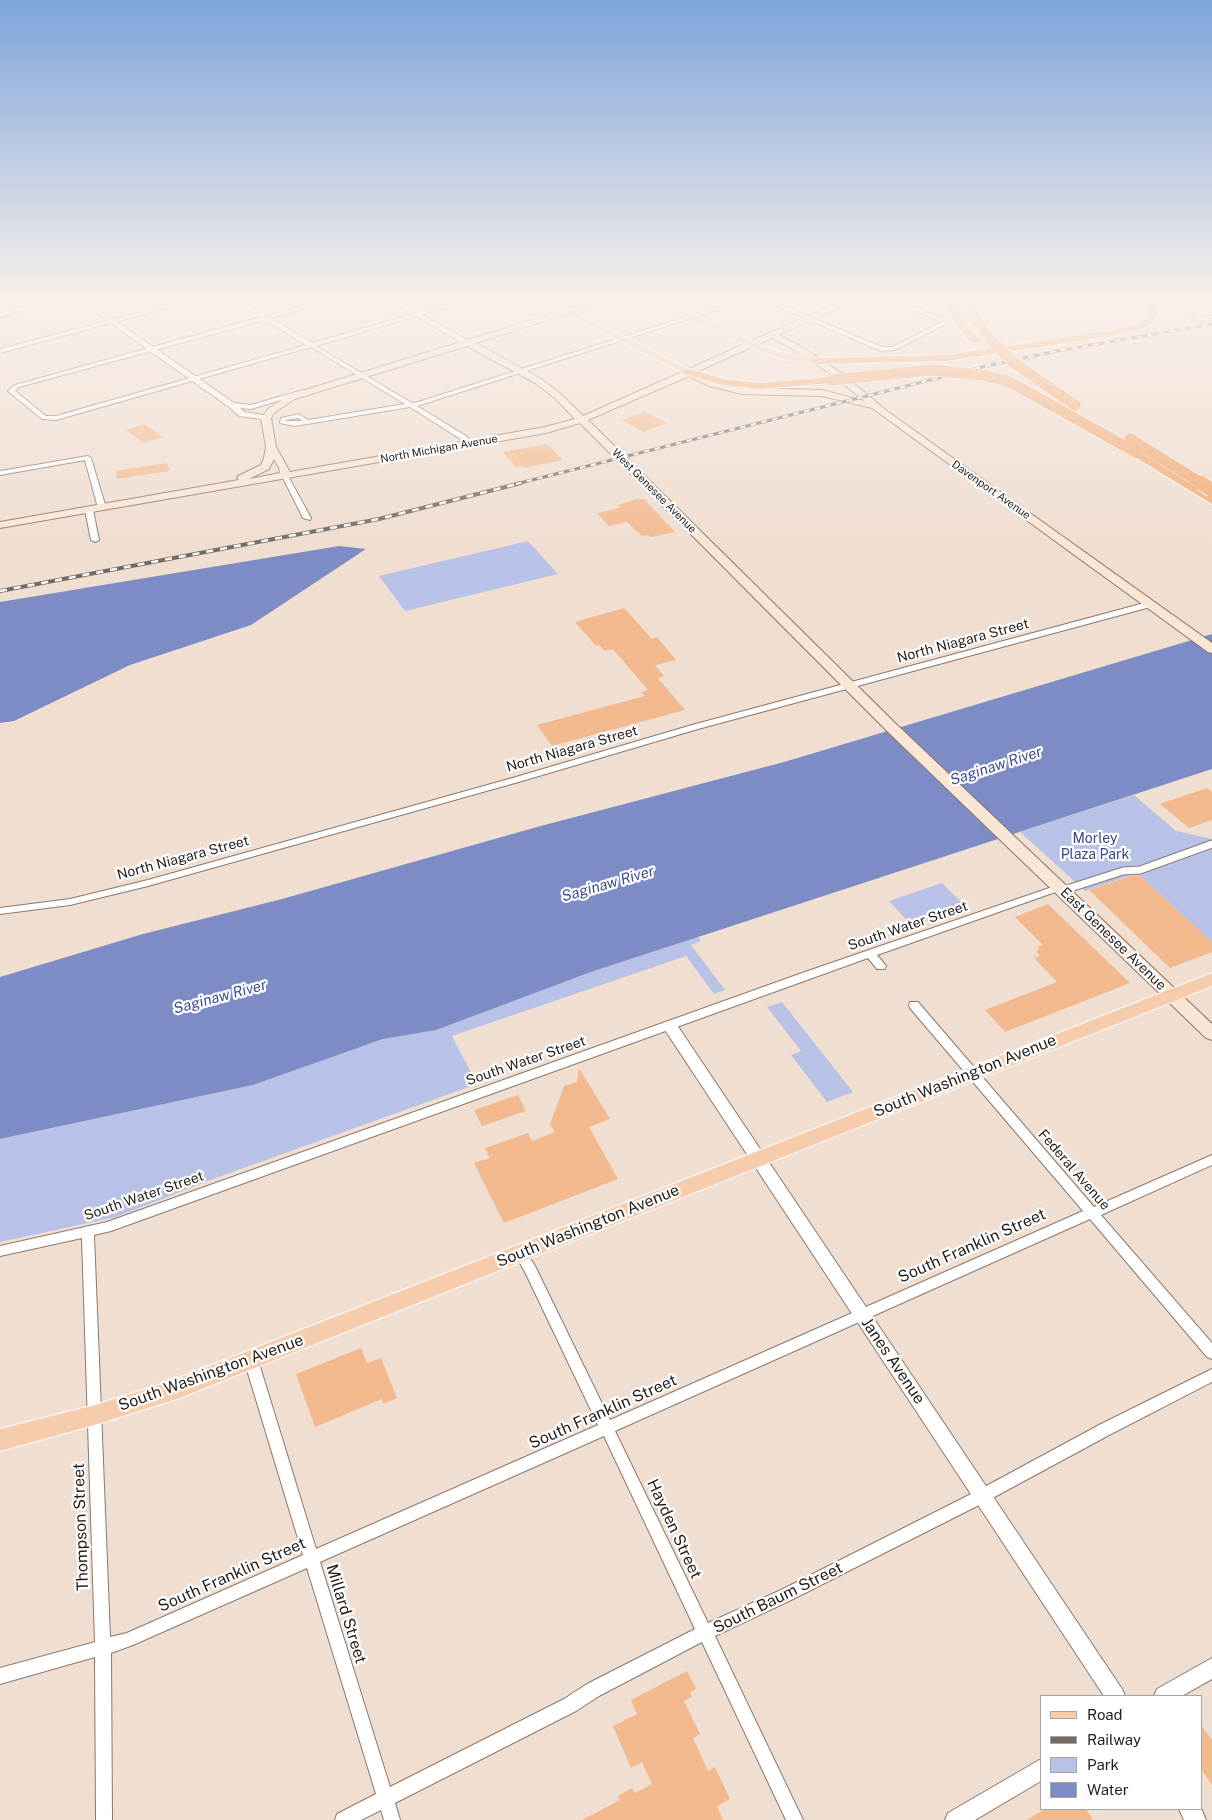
<!DOCTYPE html>
<style>
body{margin:0}
#map{position:relative;width:1212px;height:1820px;overflow:hidden;background:#f0ded1;font-family:"Public Sans",sans-serif}
canvas{display:block}
.legend{position:absolute;left:1040px;top:1695px;width:162px;height:115px;box-sizing:border-box;background:#fff;border:1px solid #a8a5a3;margin:0;padding:6px 9px;list-style:none;font-size:15px;color:#251e1a}
.legend li{display:flex;align-items:center;gap:10px;height:25px}
.legend b{width:25px;border:1px solid #a8a5a3}
</style>
<div id="map">
<canvas width="1212" height="1820"></canvas>
<ul class="legend">
<li><b style="height:6px;background:#f6ccac"></b>Road</li>
<li><b style="height:6px;background:#756a62"></b>Railway</li>
<li><b style="height:14px;background:#b8c2e7"></b>Park</li>
<li><b style="height:14px;background:#7e8cc5"></b>Water</li>
</ul>
</div>
<script>
const ctx = document.querySelector('canvas').getContext('2d');
ctx.lineJoin = 'round';
function fill(path, color) { ctx.fillStyle = color; ctx.fill(path, 'evenodd'); }
const shape = rows => new Path2D(rows.map(r => 'M' + r).join(''));
function trace(path, color, width, dash) { ctx.strokeStyle = color; ctx.lineWidth = width; ctx.lineCap = dash ? 'butt' : 'round'; ctx.setLineDash(dash || []); ctx.stroke(path); }
function drawText(font, color, halo, rows, align = 'center') {
  ctx.font = font + ' "Public Sans",sans-serif'; ctx.lineWidth = 4.5; ctx.setLineDash([]); ctx.textBaseline = 'middle'; ctx.strokeStyle = halo; ctx.fillStyle = color; for (const [text, x, y, turn = 0] of rows) {
    ctx.save(); ctx.translate(x, y); ctx.rotate((+turn || 0) * Math.PI / 180); ctx.textAlign = isNaN(turn) ? turn : align; if (halo) ctx.strokeText(text, 0, 0); ctx.fillText(text, 0, 0); ctx.restore();
  }
}
const green = shape([
 [528,541,558,574,405,611,379,576],
 [1134,795,1176,831,1212,839,1212,942,1137,873,1085,891,1020,832],
 [942,883,966,907,912,926,889,901],
 [698,937,701,941,691,945,725,990,714,994,686,956,452,1036,477,1084,213,1179,116,1217,0,1242,0,1139,253,1085,383,1039,436,1029,591,972],
 [782,1002,853,1092,827,1102,791,1055,801,1051,767,1007]
]);
const water = shape([
 [339,546,366,549,251,625,130,665,14,721,0,723,0,602],
 [1212,634,1212,769,591,972,436,1030,383,1039,253,1085,0,1139,0,977,143,934,282,899,537,827,784,762]
]);
const building = shape([
 [645,412,667,423,643,432,622,420],
 [144,424,154,430,163,437,143,443,126,430],
 [547,444,563,460,524,468,523,466,516,467,503,452],
 [167,463,170,471,117,479,116,471],
 [636,499,644,499,675,532,651,537,648,535,642,536,627,522,609,526,597,513,620,508,618,505],
 [624,608,652,639,657,637,676,660,655,665,664,676,658,678,685,710,552,746,537,725,645,696,641,692,648,690,613,649,605,651,599,645,596,646,575,622],
 [1207,788,1212,792,1212,820,1189,828,1160,804],
 [1139,875,1212,942,1212,952,1170,968,1089,890,1130,876],
 [1048,904,1130,983,1005,1032,985,1010,1057,982,1034,958,1040,956,1036,951,1040,949,1037,947,1043,945,1015,917],
 [579,1068,610,1119,589,1127,618,1179,504,1223,474,1163,490,1158,485,1148,528,1133,532,1141,555,1132,550,1124,564,1086,577,1082],
 [518,1095,526,1111,482,1126,474,1110],
 [361,1348,367,1363,381,1358,397,1398,383,1404,382,1399,315,1427,296,1374],
 [687,1671,696,1689,690,1692,692,1697,684,1701,700,1734,693,1738,708,1771,715,1767,730,1799,717,1806,723,1820,582,1820,620,1800,618,1796,632,1788,635,1793,652,1784,642,1762,631,1768,613,1726,637,1714,631,1700],
 [1201,1725,1212,1740,1212,1785,1201,1769],
 [1045,1809,1086,1809,1093,1820,1027,1820]
]);
const pedestrian = shape([
 [1061,891,1123,871,1140,870,1212,844]
]);
const minor = shape([
 [58,298,68,298,0,317,0,313,58,298],
 [194,298,204,298,0,353,0,349,194,298],
 [231,298,238,298,267,316,331,298,341,298,271,318,312,343,468,298,478,298,316,346,412,403,418,402,745,298,754,298,417,406,466,436,473,443,470,445,410,407,295,426,280,423,281,418,299,414,308,420,405,404,311,347,56,420,42,419,8,391,15,385,261,317,231,298],
 [265,320,306,345,56,416,46,416,15,391,19,387,265,320],
 [298,418,302,421,286,421,286,420,298,418],
 [758,298,766,298,882,347,892,347,940,323,937,320,885,298,893,298,941,318,946,324,895,350,881,351,758,298],
 [1208,298,1212,298,1212,301,1210,300,1208,298],
 [1212,316,1212,320,1195,321,1192,319,1195,317,1212,316],
 [88,456,91,458,106,508,104,509,98,508,85,460,0,475,0,471,88,456],
 [283,475,288,476,311,518,310,520,303,518,282,476,283,475],
 [89,508,93,510,99,540,95,542,91,540,85,510,89,508],
 [1148,602,1154,602,1155,604,1154,606,698,729,522,781,148,886,70,905,0,914,0,908,70,899,148,880,516,777,692,725,1148,602],
 [1058,885,1063,888,1061,890,877,955,886,966,885,969,877,969,868,958,111,1231,94,1235,110,1637,127,1633,303,1555,244,1360,246,1356,251,1354,256,1356,258,1360,316,1549,598,1425,526,1274,515,1254,517,1250,521,1249,525,1250,535,1266,610,1420,1083,1211,910,1008,909,1005,910,1002,918,1002,1094,1207,1212,1155,1212,1165,1101,1215,1212,1343,1212,1359,1207,1357,1090,1219,615,1431,708,1623,781,1590,977,1491,1101,1424,1212,1369,1212,1382,1111,1434,987,1501,791,1600,715,1636,803,1820,786,1820,702,1642,599,1696,576,1711,395,1803,400,1820,384,1820,381,1810,361,1820,335,1820,337,1814,376,1794,307,1568,133,1645,111,1653,112,1820,96,1820,95,1657,0,1684,0,1668,95,1642,82,1238,0,1256,0,1246,107,1222,805,972,1058,885],
 [604,1436,695,1629,587,1684,564,1699,390,1787,320,1562,604,1436]
]);
const tertiary = shape([
 [75,298,83,298,234,403,251,405,303,390,307,392,251,409,240,408,244,412,269,416,269,420,239,416,229,407,75,298],
 [384,298,393,298,471,342,464,344,384,298],
 [670,1021,675,1022,1122,1689,1125,1696,1104,1696,665,1030,663,1026,665,1022,670,1021],
 [1212,1658,1212,1679,1182,1696,1154,1696,1157,1689,1212,1658],
 [1041,1759,1041,1781,975,1820,945,1820,948,1813,1041,1759],
 [1201,1808,1206,1820,1184,1820,1179,1809,1201,1808]
]);
const secondary = shape([
 [603,298,617,298,476,343,541,379,562,395,583,416,848,298,860,298,779,335,802,347,840,372,887,411,1212,643,1212,653,1208,652,872,408,822,396,742,394,709,386,689,376,588,420,895,723,1212,1024,1212,1040,1206,1038,885,729,580,423,546,433,0,528,0,522,239,480,237,478,238,476,261,465,264,458,266,447,261,418,269,408,289,395,603,298],
 [772,338,796,351,834,376,864,401,822,390,742,388,715,382,696,372,772,338],
 [467,346,535,383,556,399,575,419,545,427,290,472,276,447,271,418,275,412,295,399,467,346],
 [274,459,279,468,280,473,249,479,269,469,274,459]
]);
const primary = shape([
 [535,298,547,298,694,372,689,375,686,374,535,298],
 [646,298,658,298,764,347,784,353,817,358,822,361,817,364,783,359,758,351,646,298],
 [1212,973,1212,986,180,1398,95,1425,0,1451,0,1429,95,1405,171,1381,1212,973]
]);
const motorway = shape([
 [944,298,954,298,956,306,967,324,980,341,979,343,971,343,958,327,946,306,944,298],
 [962,298,972,298,984,323,996,340,995,342,987,342,974,324,962,298],
 [1143,298,1154,298,1158,304,1158,312,1152,324,1139,330,1113,336,946,361,817,364,811,361,817,358,946,355,1113,330,1132,326,1144,320,1148,312,1148,304,1143,298],
 [689,369,724,379,759,383,831,377,837,380,831,383,759,389,723,385,685,374,683,372,685,370,689,369],
 [1137,449,1212,494,1212,504,1133,456,1131,453,1133,450,1137,449]
]);
const railFar1 = shape([
 [516,484,986,366,1057,351,1212,324]
]);
const rail = shape([
 [0,591,379,519,521,483]
]);
const motorwayBridgeFar1 = shape([
 [991,340,1014,363,1075,405],
 [831,380,930,370,982,375,1007,381,1019,387,1137,453],
 [1130,439,1203,484]
]);
const motorwayBridge = shape([
 [1201,483,1212,490]
]);
const farStreetnames = [
 ["North Michigan Avenue",439,449,-10],
 ["Davenport Avenue",991,490,35],
 ["West Genesee Avenue",654,491,45]
];
const streetNames = [
 ["North Niagara Street",963,641,-15],
 ["North Niagara Street",572,749,-16],
 ["North Niagara Street",183,858,-15],
 ["South Water Street",908,926,-19],
 ["East Genesee Avenue",1113,939,44],
 ["South Water Street",526,1061,-19],
 ["Federal Avenue",1074,1170,49],
 ["South Water Street",144,1196,-19]
];
const parkNames = [
 ["Morley",1095,839],
 ["Plaza Park",1095,855]
];
const waterNames = [
 ["Saginaw River",996,766,-18],
 ["Saginaw River",608,884,-16],
 ["Saginaw River",220,997,-15]
];
const nearStreetnames = [
 ["South Washington Avenue",965,1076,-22],
 ["South Washington Avenue",588,1226,-22],
 ["South Franklin Street",972,1246,-24],
 ["Janes Avenue",893,1361,56],
 ["South Washington Avenue",211,1373,-20],
 ["South Franklin Street",603,1412,-24],
 ["Thompson Street",81,1527,-92],
 ["Hayden Street",674,1529,65],
 ["South Franklin Street",232,1575,-24],
 ["South Baum Street",778,1598,-26],
 ["Millard Street",346,1614,73]
];
fill(green, '#b8c2e7');
fill(water, '#7e8cc5');
fill(building, '#f2b98e');
trace(pedestrian, '#89796d', 9);
trace(minor, '#89796d', 2);
trace(tertiary, '#89796d', 2);
trace(secondary, '#89796d', 2);
trace(primary, '#fff', 2);
trace(motorway, '#fff', 2);
trace(pedestrian, '#fff', 7);
fill(minor, '#fff');
fill(tertiary, '#fff');
fill(secondary, '#fae6d5');
fill(primary, '#f6ccac');
fill(motorway, '#f0aa74');
trace(railFar1, '#756a62', 3);
trace(rail, '#756a62', 4);
trace(railFar1, '#fff', 2, [5.5]);
trace(rail, '#fff', 2.5, [7]);
trace(motorwayBridgeFar1, '#fff', 12, []);
trace(motorwayBridge, '#fff', 16, []);
trace(motorwayBridgeFar1, '#f0aa74', 11);
trace(motorwayBridge, '#f0aa74', 14);
const sky = ctx.createLinearGradient(0, 0, 0, 553);
sky.addColorStop(0, '#7da4da');
sky.addColorStop(0.54, '#f8f0ea');
sky.addColorStop(1, '#f8f0ea00');
ctx.fillStyle = sky;
ctx.fillRect(0, 0, 1212, 553);
drawText('11px', '#251e1a', '#fff', farStreetnames);
drawText('14px', '#251e1a', '#fff', streetNames);
drawText('14px', '#3a468d', '#fff', parkNames);
drawText('italic 15px', '#404d95', '#fff', waterNames);
drawText('16px', '#251e1a', '#fff', nearStreetnames);
</script>
